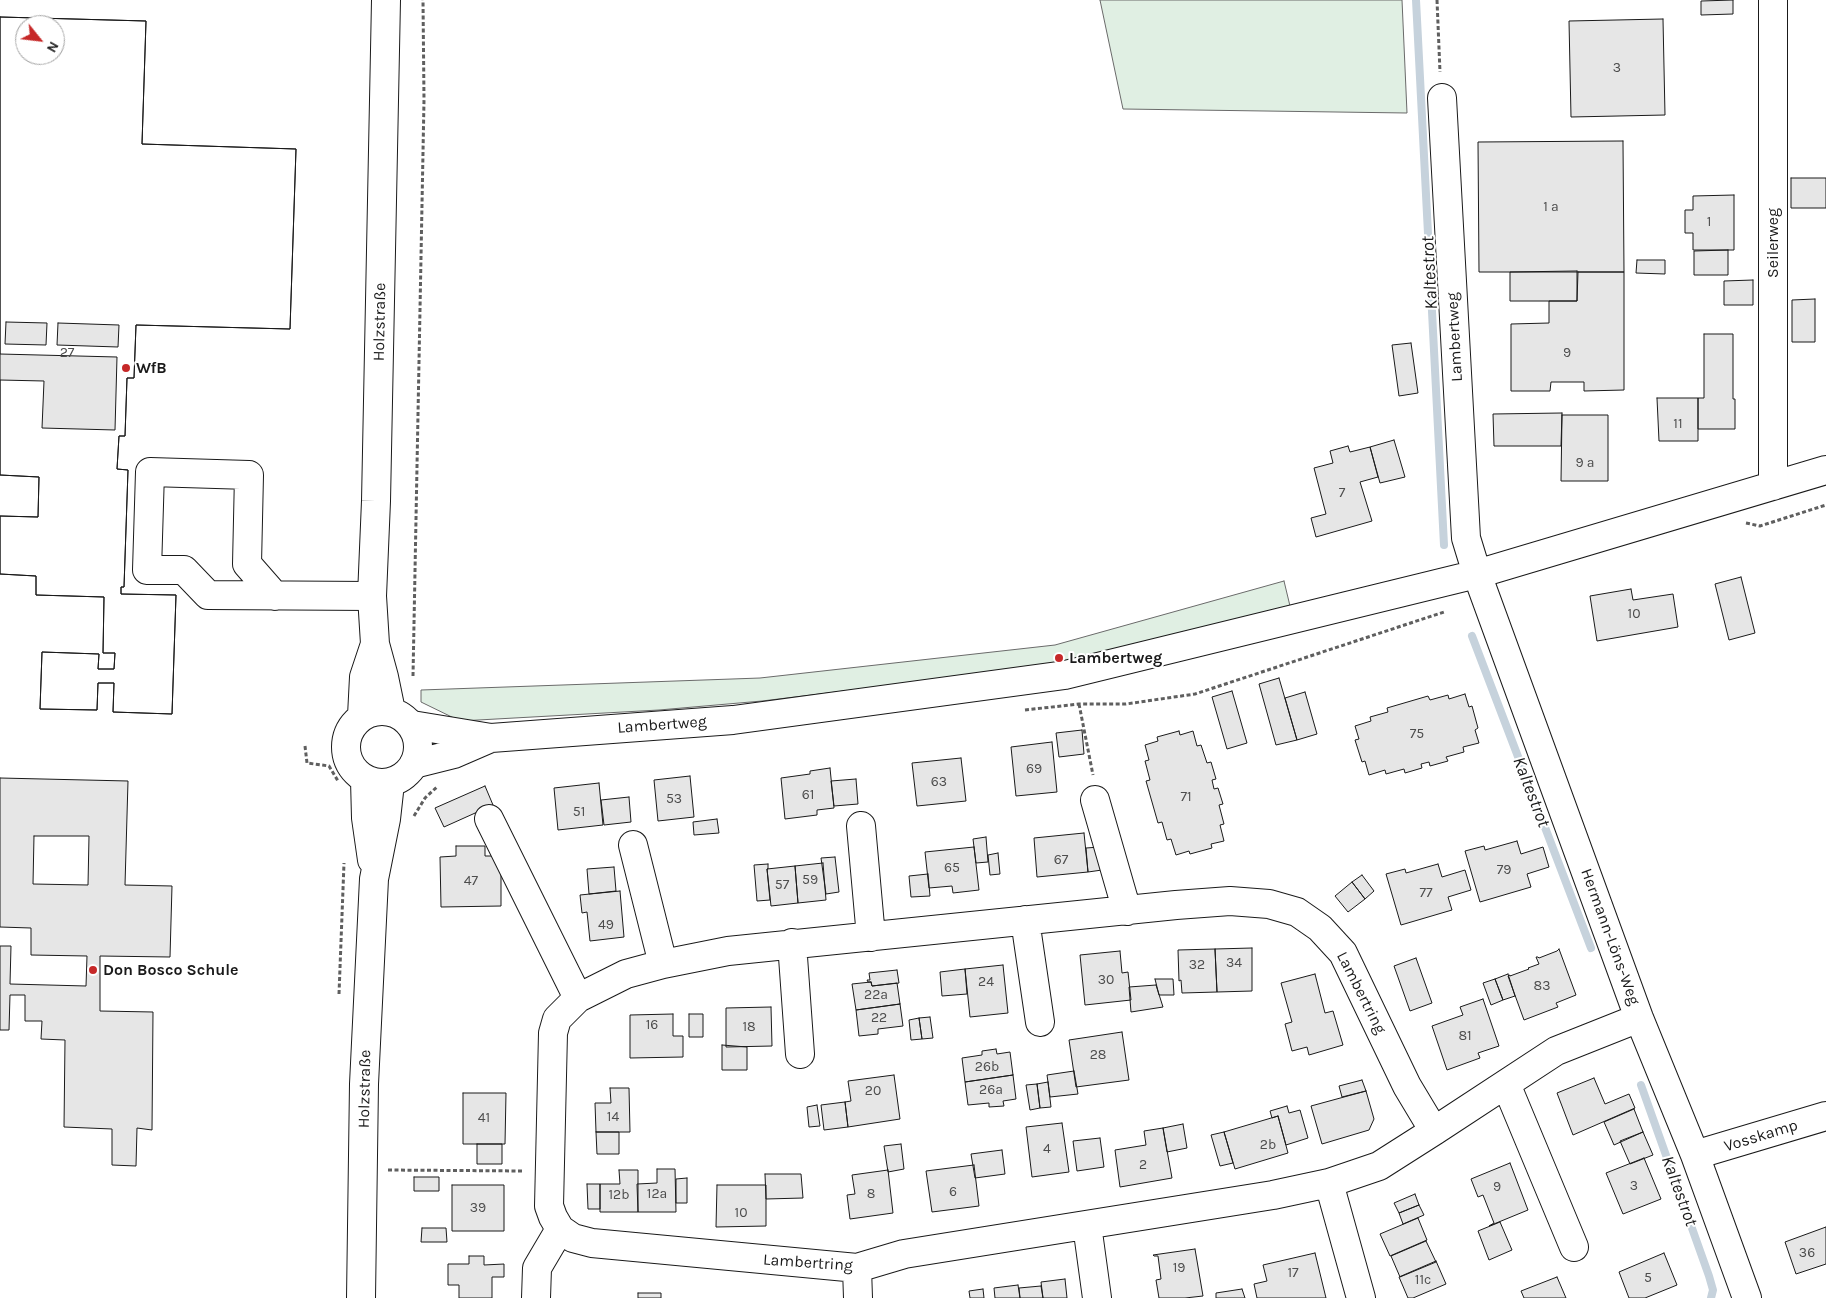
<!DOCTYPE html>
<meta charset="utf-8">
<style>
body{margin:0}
#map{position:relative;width:1826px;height:1298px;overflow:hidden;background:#fff;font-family:Karla,sans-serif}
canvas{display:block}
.north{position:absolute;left:15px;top:15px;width:50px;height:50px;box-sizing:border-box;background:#fff;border:1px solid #a3a3a3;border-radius:50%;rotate:119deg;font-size:14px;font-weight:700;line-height:20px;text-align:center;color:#1a1a1a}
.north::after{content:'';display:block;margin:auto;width:18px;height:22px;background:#c62828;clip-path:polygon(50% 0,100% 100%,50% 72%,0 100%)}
</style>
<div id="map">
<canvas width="1826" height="1298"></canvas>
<div class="north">N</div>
</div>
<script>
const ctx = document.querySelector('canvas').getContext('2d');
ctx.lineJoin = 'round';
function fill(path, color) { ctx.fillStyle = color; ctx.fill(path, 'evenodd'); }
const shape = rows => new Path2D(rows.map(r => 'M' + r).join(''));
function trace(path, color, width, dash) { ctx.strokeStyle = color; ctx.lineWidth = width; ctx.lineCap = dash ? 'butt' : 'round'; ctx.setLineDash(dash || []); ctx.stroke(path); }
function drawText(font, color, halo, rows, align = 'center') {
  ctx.font = font + ' Karla,sans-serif'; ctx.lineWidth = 4; ctx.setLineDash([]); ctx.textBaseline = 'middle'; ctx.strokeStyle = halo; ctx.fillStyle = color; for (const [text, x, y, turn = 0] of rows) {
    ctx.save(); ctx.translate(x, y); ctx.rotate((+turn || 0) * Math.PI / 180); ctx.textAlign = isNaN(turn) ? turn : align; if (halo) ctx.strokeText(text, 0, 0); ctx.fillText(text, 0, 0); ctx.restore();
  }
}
const green = shape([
 [1100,0,1402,0,1407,113,1123,109,1100,0],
 [1284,581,1290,606,1058,665,762,701,659,710,460,721,421,702,421,690,760,678,1055,645,1284,581]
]);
const stream = shape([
 [1416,0,1444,545],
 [1472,636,1591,948],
 [1641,1085,1709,1276,1713,1290,1711,1298]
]);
const building = shape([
 [1733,0,1733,14,1701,15,1701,1,1733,0],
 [0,17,146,21,142,144,296,149,290,329,136,325,134,378,127,378,125,436,119,436,117,469,128,470,124,587,121,587,121,594,176,595,172,714,113,712,114,683,98,683,97,710,40,709,42,652,99,654,98,669,114,669,115,653,103,653,104,597,36,595,36,576,0,574,0,516,38,517,39,477,0,475,0,380,44,381,42,428,115,430,117,357,0,354,0,17],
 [25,25,55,25,55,55,25,55,25,25],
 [6,322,47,323,46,345,5,344,6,322],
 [58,323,119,325,118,347,57,345,58,323],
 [0,17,146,21,142,144,296,149,290,329,136,325,134,378,127,378,125,436,119,436,117,469,128,470,124,587,121,587,121,594,176,595,172,714,113,712,114,683,98,683,97,710,40,709,42,652,99,654,98,669,114,669,115,653,103,653,104,597,36,595,36,576,0,574,0,516,38,517,39,477,0,475,0,17],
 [25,25,55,25,55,55,25,55,25,25],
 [1663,19,1665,115,1571,117,1569,21,1663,19],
 [1623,141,1624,272,1479,272,1478,142,1623,141],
 [1791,178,1826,178,1826,208,1791,208,1791,178],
 [1734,195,1734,250,1693,250,1693,233,1685,233,1685,210,1693,210,1693,196,1734,195],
 [1728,250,1728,275,1694,275,1694,251,1728,250],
 [1637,260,1665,260,1665,274,1636,273,1637,260],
 [1577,271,1577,301,1510,301,1510,272,1577,271],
 [1578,272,1624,272,1624,390,1584,391,1584,382,1551,382,1550,391,1511,391,1511,324,1549,323,1549,301,1577,301,1578,272],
 [1753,280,1753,305,1724,305,1724,281,1753,280],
 [1815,299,1815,342,1792,342,1792,300,1815,299],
 [1704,334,1733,334,1733,399,1735,399,1735,429,1698,429,1698,398,1704,398,1704,334],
 [1411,343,1418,393,1399,396,1392,345,1411,343],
 [1657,398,1698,398,1698,441,1659,441,1657,398],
 [1562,413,1561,446,1494,446,1493,414,1562,413],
 [1562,415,1608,415,1608,481,1561,481,1562,415],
 [1394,440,1405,477,1380,483,1370,447,1394,440],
 [1348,446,1350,452,1370,447,1378,477,1360,482,1372,521,1316,537,1311,518,1326,514,1314,468,1333,463,1330,451,1348,446],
 [1741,577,1755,633,1729,640,1715,584,1741,577],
 [1631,589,1633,600,1673,594,1678,627,1597,641,1590,596,1631,589],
 [1279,678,1297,740,1276,745,1259,684,1279,678],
 [1232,691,1247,743,1227,749,1212,697,1232,691],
 [1305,692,1317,734,1297,740,1285,698,1305,692],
 [1465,694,1469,707,1472,706,1478,728,1475,730,1479,743,1463,747,1464,752,1446,757,1448,761,1430,766,1429,762,1421,764,1422,768,1405,773,1404,769,1386,774,1385,770,1369,775,1365,761,1362,762,1355,740,1359,739,1355,726,1371,721,1370,717,1388,712,1387,708,1428,696,1430,700,1448,695,1449,699,1465,694],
 [1082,730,1084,754,1059,757,1056,733,1082,730],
 [1179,731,1180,735,1193,731,1197,746,1201,745,1207,763,1211,762,1216,779,1212,780,1214,789,1218,788,1223,804,1219,805,1224,824,1220,825,1224,841,1211,844,1212,848,1190,854,1189,851,1176,855,1171,839,1167,840,1162,822,1158,823,1146,781,1150,780,1145,761,1149,760,1145,745,1158,741,1157,737,1179,731],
 [1052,742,1057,792,1016,796,1011,747,1052,742],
 [961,758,966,801,917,806,912,763,961,758],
 [830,768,834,808,817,810,817,815,785,819,781,778,810,774,810,771,830,768],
 [690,776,694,817,658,821,654,780,690,776],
 [0,778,128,781,125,885,172,886,170,957,100,956,100,1011,153,1012,152,1130,137,1128,136,1166,112,1165,112,1129,64,1127,65,1040,41,1039,42,1021,25,1021,25,995,10,995,9,1030,0,1030,0,946,11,946,10,984,86,986,87,956,31,955,31,928,0,927,0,778],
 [34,836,89,836,88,885,33,884,34,836],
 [856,779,858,804,834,806,831,781,856,779],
 [599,783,603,825,558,830,554,788,599,783],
 [485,786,493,805,444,827,435,808,485,786],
 [629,797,631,822,604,825,601,800,629,797],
 [717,819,719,833,694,835,693,822,717,819],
 [1084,833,1088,872,1037,877,1034,838,1084,833],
 [986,837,988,862,976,863,973,839,986,837],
 [1517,841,1521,854,1543,847,1549,867,1527,874,1531,887,1480,902,1465,851,1484,846,1485,850,1517,841],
 [456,846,485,846,485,856,501,856,501,906,441,907,440,857,456,856,456,846],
 [974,847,979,890,953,893,952,886,929,888,925,852,974,847],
 [1100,847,1102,870,1088,872,1086,848,1100,847],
 [998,853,1000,874,990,875,988,855,998,853],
 [835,857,839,892,826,894,821,858,835,857],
 [823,863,826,900,798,903,795,866,823,863],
 [768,864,768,869,767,869,770,900,757,901,754,865,768,864],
 [1438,864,1442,877,1465,870,1471,890,1448,897,1452,910,1401,925,1386,874,1405,869,1406,873,1438,864],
 [795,866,798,903,771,906,767,869,795,866],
 [614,867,616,891,589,894,587,869,614,867],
 [928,874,930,896,911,897,909,876,928,874],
 [1362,875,1374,891,1365,899,1352,882,1362,875],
 [1352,882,1365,899,1348,912,1335,896,1352,882],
 [620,891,624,937,590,941,587,912,582,913,580,895,620,891],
 [1252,948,1252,991,1217,992,1215,949,1252,948],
 [1215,949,1217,992,1182,993,1181,980,1179,981,1178,950,1215,949],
 [1559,949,1576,995,1556,1003,1558,1007,1524,1020,1508,976,1510,975,1510,976,1529,969,1528,968,1539,964,1536,957,1538,957,1539,958,1557,951,1559,949],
 [1120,951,1122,973,1128,972,1131,1000,1085,1005,1080,955,1120,951],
 [1416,958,1432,1003,1410,1011,1394,966,1416,958],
 [1003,965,1008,1013,970,1017,965,969,1003,965],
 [965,969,967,994,942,996,940,972,965,969],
 [897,970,899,983,872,986,871,982,868,982,867,980,870,980,869,973,897,970],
 [1315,974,1325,1013,1333,1011,1343,1045,1309,1055,1307,1047,1292,1051,1285,1024,1292,1022,1281,983,1315,974],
 [1508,974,1515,996,1503,1000,1495,979,1508,974],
 [1155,979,1173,979,1174,995,1159,995,1155,979],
 [1495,979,1503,1000,1491,1005,1483,983,1495,979],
 [871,982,872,986,897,983,900,1004,856,1010,852,984,871,982],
 [1156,985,1163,1007,1131,1012,1129,987,1156,985],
 [1483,999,1499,1046,1478,1053,1480,1058,1447,1070,1432,1026,1463,1015,1460,1007,1483,999],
 [900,1004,903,1026,878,1029,878,1034,859,1036,856,1010,900,1004],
 [771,1007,772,1046,726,1047,726,1008,771,1007],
 [673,1014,673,1036,683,1036,683,1057,630,1058,630,1015,673,1014],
 [689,1014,703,1014,703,1037,689,1037,689,1014],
 [930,1017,933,1038,922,1039,919,1018,930,1017],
 [919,1018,922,1039,911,1040,909,1020,919,1018],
 [1122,1032,1129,1080,1076,1087,1069,1040,1122,1032],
 [722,1045,747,1047,747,1070,722,1070,722,1045],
 [996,1049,997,1054,1010,1052,1013,1075,965,1082,962,1058,982,1055,982,1051,996,1049],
 [1074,1071,1078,1094,1050,1097,1047,1075,1074,1071],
 [894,1075,900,1119,848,1127,845,1102,851,1101,848,1081,894,1075],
 [1013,1075,1016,1099,1003,1101,1004,1106,989,1107,989,1103,968,1105,965,1082,1013,1075],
 [1594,1078,1605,1104,1629,1094,1635,1108,1573,1135,1557,1093,1594,1078],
 [1362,1080,1366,1091,1342,1097,1339,1086,1362,1080],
 [1048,1082,1051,1107,1040,1108,1037,1084,1048,1082],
 [1037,1084,1040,1108,1030,1110,1026,1085,1037,1084],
 [610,1088,629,1088,630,1132,596,1132,595,1103,611,1103,610,1088],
 [1366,1091,1374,1119,1369,1130,1322,1144,1311,1106,1366,1091],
 [463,1093,506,1093,505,1144,463,1144,463,1093],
 [845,1102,848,1127,824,1130,821,1105,845,1102],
 [817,1105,820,1126,809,1127,807,1107,817,1105],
 [1287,1106,1289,1113,1300,1110,1308,1138,1286,1145,1278,1116,1272,1118,1270,1111,1287,1106],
 [1634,1109,1643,1132,1614,1145,1604,1122,1634,1109],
 [1278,1116,1288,1153,1235,1169,1224,1132,1278,1116],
 [1062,1123,1069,1172,1032,1177,1026,1127,1062,1123],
 [1183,1124,1187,1148,1167,1152,1163,1128,1183,1124],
 [1163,1128,1172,1178,1120,1187,1115,1150,1146,1145,1144,1131,1163,1128],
 [596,1132,619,1132,619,1154,597,1154,596,1132],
 [1224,1132,1233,1163,1220,1166,1211,1135,1224,1132],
 [1643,1132,1653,1155,1630,1164,1620,1141,1643,1132],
 [1100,1138,1104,1167,1077,1171,1073,1141,1100,1138],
 [477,1144,502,1144,502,1164,477,1164,477,1144],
 [901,1144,904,1169,888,1172,884,1146,901,1144],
 [1002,1150,1005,1174,975,1178,971,1154,1002,1150],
 [1644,1158,1661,1199,1623,1214,1606,1173,1644,1158],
 [1510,1163,1528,1210,1489,1226,1494,1223,1483,1195,1478,1197,1471,1179,1510,1163],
 [974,1165,979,1206,932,1212,926,1171,974,1165],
 [657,1169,675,1169,676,1212,638,1212,637,1184,657,1183,657,1169],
 [619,1170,638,1170,638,1212,600,1212,600,1184,620,1184,619,1170],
 [888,1170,893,1213,850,1219,847,1195,855,1194,852,1175,888,1170],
 [765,1174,801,1174,803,1198,766,1199,765,1174],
 [414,1177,439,1177,439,1191,414,1191,414,1177],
 [687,1178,687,1203,676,1203,676,1179,687,1178],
 [587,1184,600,1184,600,1209,588,1209,587,1184],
 [452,1185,504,1185,504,1231,452,1231,452,1185],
 [717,1185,766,1185,766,1226,716,1227,717,1185],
 [1415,1194,1419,1205,1399,1213,1394,1203,1415,1194],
 [1419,1205,1424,1215,1403,1224,1399,1213,1419,1205],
 [1418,1218,1427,1240,1390,1256,1380,1234,1418,1218],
 [1500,1222,1512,1250,1489,1260,1478,1231,1500,1222],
 [1826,1227,1826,1264,1796,1274,1785,1242,1826,1227],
 [422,1228,446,1228,447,1242,421,1242,422,1228],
 [1426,1241,1436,1262,1400,1277,1391,1256,1426,1241],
 [1195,1249,1203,1296,1185,1298,1159,1298,1156,1280,1161,1279,1158,1256,1154,1256,1153,1255,1195,1249],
 [1315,1253,1326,1298,1257,1298,1254,1284,1267,1281,1263,1265,1315,1253],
 [1664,1253,1677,1285,1645,1298,1629,1298,1619,1272,1664,1253],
 [469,1256,484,1256,484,1265,504,1264,504,1277,492,1277,492,1298,459,1298,459,1285,448,1285,448,1264,469,1264,469,1256],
 [1436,1261,1446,1284,1413,1298,1408,1298,1399,1277,1436,1261],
 [1557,1277,1566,1298,1524,1298,1521,1291,1557,1277],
 [1065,1279,1067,1298,1043,1298,1041,1282,1065,1279],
 [1018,1285,1020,1298,995,1298,994,1288,1018,1285],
 [1041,1286,1043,1298,1020,1298,1019,1288,1041,1286],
 [983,1289,984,1298,970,1298,969,1291,983,1289],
 [1242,1289,1245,1298,1216,1298,1216,1293,1242,1289],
 [638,1293,661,1293,661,1298,638,1298,638,1293]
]);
const path = shape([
 [1437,0,1440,72],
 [1746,523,1760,526,1826,505],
 [413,676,424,100,423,0],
 [1079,704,1093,775],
 [1025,710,1079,704,1126,704,1195,694,1444,612],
 [305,746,307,763,329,766,338,781],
 [414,816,425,798,438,786],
 [339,994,344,863],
 [388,1170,524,1171]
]);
const minor = shape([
 [1773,0,1773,486],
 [1442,98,1466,538,1477,574,1639,1018,1695,1155,1747,1298],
 [275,596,247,564,249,475,150,472,147,570,184,570,208,595,372,596],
 [412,725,491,738,733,720,1065,675,1477,574,1826,470],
 [414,764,454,754,491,738],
 [1095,800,1127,911],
 [489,819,578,998],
 [861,826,871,937],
 [633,845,663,964],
 [1025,920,1040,1022],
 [792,943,800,1054],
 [1506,1084,1574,1247],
 [1434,1131,1407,1086,1343,953,1320,928,1297,912,1269,904,1230,901,1176,905,728,951,663,964,626,974,578,998,557,1019,553,1033,549,1206,553,1217,560,1229,573,1238,592,1243,857,1268,904,1254,1273,1195,1329,1183,1379,1166,1434,1131,1556,1051,1639,1018],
 [1695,1155,1826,1116],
 [1329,1183,1361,1298],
 [1087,1225,1097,1298],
 [857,1268,858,1298],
 [536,1298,537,1268,560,1229]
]);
const major = shape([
 [386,0,376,501,372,596,375,644,384,677,391,711],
 '346 747a36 36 0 1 1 72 0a36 36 0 1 1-72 0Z',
 [362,716,364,677,375,644],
 [365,780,366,818,372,860],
 [361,1298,364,1084,374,879,386,819,390,783]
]);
const markers = [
 [126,368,5,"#c62828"],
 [1059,658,5,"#c62828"],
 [93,970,5,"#c62828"]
];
const numberNames = [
 ["3",1617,68],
 ["1 a",1551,207],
 ["1",1709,222],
 ["27",67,353],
 ["9",1567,353],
 ["11",1678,424],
 ["9 a",1585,463],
 ["7",1342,493],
 ["10",1634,614],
 ["75",1417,734],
 ["69",1034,769],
 ["63",939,782],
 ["61",808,795],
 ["71",1186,797],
 ["53",674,799],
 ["51",579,812],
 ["67",1061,860],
 ["65",952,868],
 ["79",1504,870],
 ["59",810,880],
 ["47",471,881],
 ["57",782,885],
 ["77",1426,893],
 ["49",606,925],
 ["34",1234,963],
 ["32",1197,965],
 ["30",1106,980],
 ["24",986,982],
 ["83",1542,986],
 ["22a",876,995],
 ["22",879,1018],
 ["16",652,1025],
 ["18",749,1027],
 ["81",1465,1036],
 ["28",1098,1055],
 ["26b",987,1067],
 ["26a",991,1090],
 ["20",873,1091],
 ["14",613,1117],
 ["41",484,1118],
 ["2b",1268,1145],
 ["4",1047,1149],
 ["2",1143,1165],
 ["3",1634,1186],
 ["9",1497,1187],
 ["6",953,1192],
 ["12a",657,1194],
 ["8",871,1194],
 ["12b",619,1195],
 ["39",478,1208],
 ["10",741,1213],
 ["36",1807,1253],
 ["19",1179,1268],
 ["17",1293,1273],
 ["5",1648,1278],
 ["11c",1423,1280]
];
const streetNames = [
 ["Seilerweg",1773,243,-90],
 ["Holzstraße",380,322,-89],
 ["Lambertweg",1455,337,-93],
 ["Lambertweg",662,725,-4],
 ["Hermann-Löns-Weg",1610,937,70],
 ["Lambertring",1361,993,63],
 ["Holzstraße",365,1089,-89],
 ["Vosskamp",1761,1136,-17],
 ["Lambertring",808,1263,4]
];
const poiNames = [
 ["WfB",136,368],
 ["Lambertweg",1069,658],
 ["Don Bosco Schule",103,970]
];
const waterNames = [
 ["Kaltestrot",1430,273,-93],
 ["Kaltestrot",1531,792,69],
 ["Kaltestrot",1679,1191,70]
];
fill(green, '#e0efe3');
trace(green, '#6a6a6a', 1);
trace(stream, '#c6d2dc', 8);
fill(building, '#e6e6e6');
trace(building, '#1a1a1a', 1);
trace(minor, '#1a1a1a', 30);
trace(major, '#1a1a1a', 30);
trace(path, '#5f5f5f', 3, [4, 2.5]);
trace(minor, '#fff', 28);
trace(major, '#fff', 28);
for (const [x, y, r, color] of markers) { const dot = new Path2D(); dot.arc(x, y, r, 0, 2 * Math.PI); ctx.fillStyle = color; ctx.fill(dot); trace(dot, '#fff', 2); }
drawText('14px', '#4d4d4d', null, numberNames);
drawText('16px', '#1a1a1a', '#fff', streetNames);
drawText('bold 16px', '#1a1a1a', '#fff', poiNames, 'left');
drawText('italic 18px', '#1a1a1a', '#fff', waterNames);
</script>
